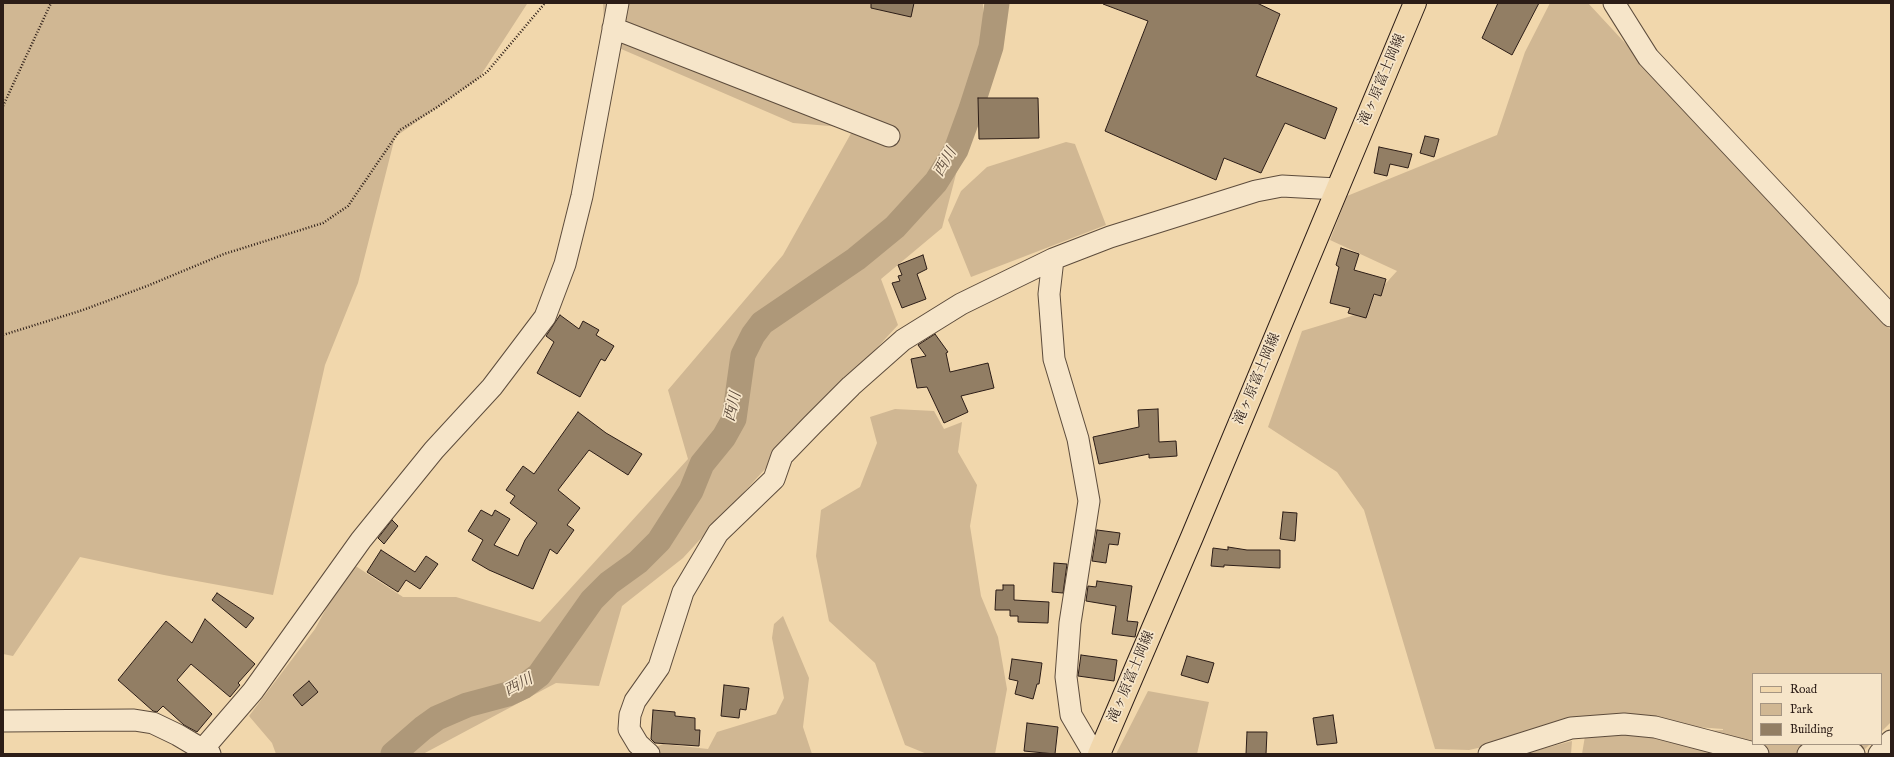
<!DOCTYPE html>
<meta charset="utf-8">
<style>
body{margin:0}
#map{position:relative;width:1894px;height:757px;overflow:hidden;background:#f1d7ac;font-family:"IM FELL English",serif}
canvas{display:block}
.frame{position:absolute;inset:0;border:4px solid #2c1d17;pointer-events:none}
.legend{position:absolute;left:1752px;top:673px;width:130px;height:72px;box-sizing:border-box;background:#f6e5c9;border:1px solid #a59582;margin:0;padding:5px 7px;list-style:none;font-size:12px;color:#2c1d17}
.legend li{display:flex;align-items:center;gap:8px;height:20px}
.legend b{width:20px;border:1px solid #a59582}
</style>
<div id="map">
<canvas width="1894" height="757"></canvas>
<div class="frame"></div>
<ul class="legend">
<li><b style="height:5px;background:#f1d7ac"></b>Road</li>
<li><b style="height:11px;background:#d0b793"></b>Park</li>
<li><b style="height:11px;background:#927e64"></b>Building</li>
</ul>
</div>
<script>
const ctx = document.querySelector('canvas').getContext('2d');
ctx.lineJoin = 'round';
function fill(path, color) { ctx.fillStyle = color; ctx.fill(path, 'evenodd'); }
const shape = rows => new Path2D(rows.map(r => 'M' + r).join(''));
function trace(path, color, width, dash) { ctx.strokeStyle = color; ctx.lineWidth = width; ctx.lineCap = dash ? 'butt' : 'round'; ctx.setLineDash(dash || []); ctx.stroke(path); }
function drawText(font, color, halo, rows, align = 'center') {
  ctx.font = font + ' "IM FELL English","Noto Serif JP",serif'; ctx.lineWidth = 3.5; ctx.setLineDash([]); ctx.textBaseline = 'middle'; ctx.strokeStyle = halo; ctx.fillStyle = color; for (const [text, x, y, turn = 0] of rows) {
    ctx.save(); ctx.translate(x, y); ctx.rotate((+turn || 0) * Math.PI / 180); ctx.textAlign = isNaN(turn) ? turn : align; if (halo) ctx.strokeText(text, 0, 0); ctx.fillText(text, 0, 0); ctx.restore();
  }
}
const green = shape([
 [3,3,527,4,479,78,395,137,358,283,325,365,273,595,164,575,80,557,13,656,3,654],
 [603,3,983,3,983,70,942,228,881,279,898,325,683,558,622,606,599,686,556,683,423,754,276,754,272,743,249,716,315,629,351,563,403,597,456,597,540,622,688,459,668,390,783,255,854,128,793,123,605,42],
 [1550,3,1588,3,1891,330,1891,722,1881,732,1881,674,1753,674,1753,744,1870,744,1860,754,1582,754,1585,736,1723,730,1723,729,1573,718,1500,743,1469,750,1435,749,1364,510,1337,472,1268,427,1302,331,1358,314,1397,271,1330,240,1347,196,1497,135,1525,52],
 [1066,142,1075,144,1106,225,971,277,948,220,961,191,987,167],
 [895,409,934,411,944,429,962,422,958,452,977,485,970,526,981,596,998,637,1007,689,995,754,927,754,905,745,875,663,829,621,816,556,821,510,860,487,877,443,870,417],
 [783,616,809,678,803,727,812,754,657,754,652,749,663,744,708,749,717,732,776,714,784,698,772,638,774,624],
 [1148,691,1209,702,1197,754,1116,754],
 [1572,741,1571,754,1523,754]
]);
const river = shape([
 [393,754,423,728,437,718,467,705,508,694,523,687,539,675,592,600,609,583,638,562,659,541,691,491,702,464,724,437,734,419,743,355,753,335,762,323,856,259,895,227,936,182,956,150,971,109,991,47,997,3]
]);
const building = shape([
 [871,3,914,3,911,17,871,8,871,3],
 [1104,3,1257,3,1280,14,1256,76,1337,108,1325,139,1285,123,1261,173,1224,158,1216,180,1105,131,1148,21,1103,4,1104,3],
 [1498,3,1539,3,1512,55,1482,38,1498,3],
 [978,98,1038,98,1039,138,979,139,978,98],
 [1425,136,1439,139,1434,157,1420,153,1425,136],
 [1379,147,1412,154,1408,168,1390,164,1387,176,1374,173,1379,147],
 [1341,248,1359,254,1354,270,1386,279,1381,296,1374,294,1366,318,1348,313,1350,308,1330,303,1339,267,1336,265,1341,248],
 [923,255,927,269,917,274,926,299,902,308,892,283,900,281,898,276,902,275,898,265,923,255],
 [560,315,579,329,583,321,599,330,596,335,614,346,605,361,601,359,580,397,537,373,554,342,546,336,560,315],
 [935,334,948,352,946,353,950,372,988,363,994,388,961,396,968,412,944,423,927,387,917,388,911,359,926,356,918,345,935,334],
 [1158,409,1159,442,1176,441,1177,456,1149,458,1149,454,1099,464,1093,437,1139,427,1138,410,1158,409],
 [578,412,606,433,642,454,628,475,589,450,558,490,580,508,567,525,574,530,557,554,550,549,533,589,489,570,472,560,483,540,468,531,481,510,492,516,495,510,510,519,494,545,518,556,525,540,537,523,510,503,515,496,506,490,523,466,534,474,578,412],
 [1283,512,1297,513,1295,541,1280,539,1283,512],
 [392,520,398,526,384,544,378,538,392,520],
 [1097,530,1120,533,1118,545,1109,544,1106,563,1092,561,1097,530],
 [1228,547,1247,550,1280,550,1280,568,1224,565,1224,567,1211,566,1213,548,1228,550,1228,547],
 [381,550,415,572,426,556,438,564,420,589,406,580,398,592,367,572,381,550],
 [1054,563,1067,564,1063,593,1052,592,1054,563],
 [1097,581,1132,586,1127,621,1138,622,1135,637,1112,634,1116,606,1086,601,1088,586,1096,587,1097,581],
 [1003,585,1014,585,1014,600,1049,602,1048,623,1018,622,1018,616,1010,616,1010,610,995,610,996,590,1003,590,1003,585],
 [217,593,254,618,246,628,212,600,217,593],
 [205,619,255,664,238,683,240,685,230,697,191,664,177,680,212,714,197,732,184,725,163,706,157,712,153,711,118,680,166,621,192,643,205,619],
 [1081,655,1117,660,1114,681,1078,676,1081,655],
 [1187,656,1214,663,1208,683,1181,675,1187,656],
 [1012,659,1042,663,1039,684,1037,684,1033,699,1015,694,1018,681,1009,679,1012,659],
 [309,681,318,692,302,706,293,695,309,681],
 [724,685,749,688,746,710,740,709,739,718,721,716,724,685],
 [653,710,675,712,675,716,695,718,695,730,700,730,699,746,655,743,651,739,653,710],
 [1333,715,1337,743,1317,745,1313,718,1333,715],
 [1027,723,1058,727,1055,754,1024,751,1027,723],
 [1247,732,1267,732,1266,754,1246,754,1247,732]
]);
const path = shape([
 [3,106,51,3],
 [3,335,83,310,147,286,224,254,323,223,348,206,400,130,436,108,487,72,545,3]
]);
const minor = shape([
 [1614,3,1648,57,1891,316],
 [613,28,889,136],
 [1053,259,1049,294,1054,359,1078,439,1089,501,1070,623,1066,677,1071,715,1094,754],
 [3,721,134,720,153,723,178,735,210,754],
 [203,749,253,691,361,540,434,450,492,387,545,317,565,264,582,196,618,3],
 [649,754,638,744,629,729,630,715,635,701,659,667,683,592,718,533,774,479,782,456,812,425,851,386,903,340,961,304,1053,259,1110,237,1256,191,1282,186,1337,189],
 [1489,754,1571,728,1624,724,1655,727,1758,754],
 [1808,754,1831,750,1846,751,1854,754],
 [1879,754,1891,741]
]);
const major = shape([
 [1099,754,1192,537,1415,3]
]);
const streetNames = [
 ["滝ヶ原富士岡線",1383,80,-67],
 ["滝ヶ原富士岡線",1258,379,-67],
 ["滝ヶ原富士岡線",1132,677,-67]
];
const waterNames = [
 ["西川",946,163,-60],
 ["西川",734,407,-77],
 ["西川",519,686,-28]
];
fill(green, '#d0b793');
trace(river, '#ae9879', 25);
fill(building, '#927e64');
trace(building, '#2c1d17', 1);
trace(minor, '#5d4c3c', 23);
trace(major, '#2c1d17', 24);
trace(path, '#2c1d17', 2.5, [1, 2]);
trace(minor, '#f6e5c9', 21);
trace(major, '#f1d7ac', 22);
drawText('14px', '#2c1d17', '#f6e5c9', streetNames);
drawText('italic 15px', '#5a4839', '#f6e5c9', waterNames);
</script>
